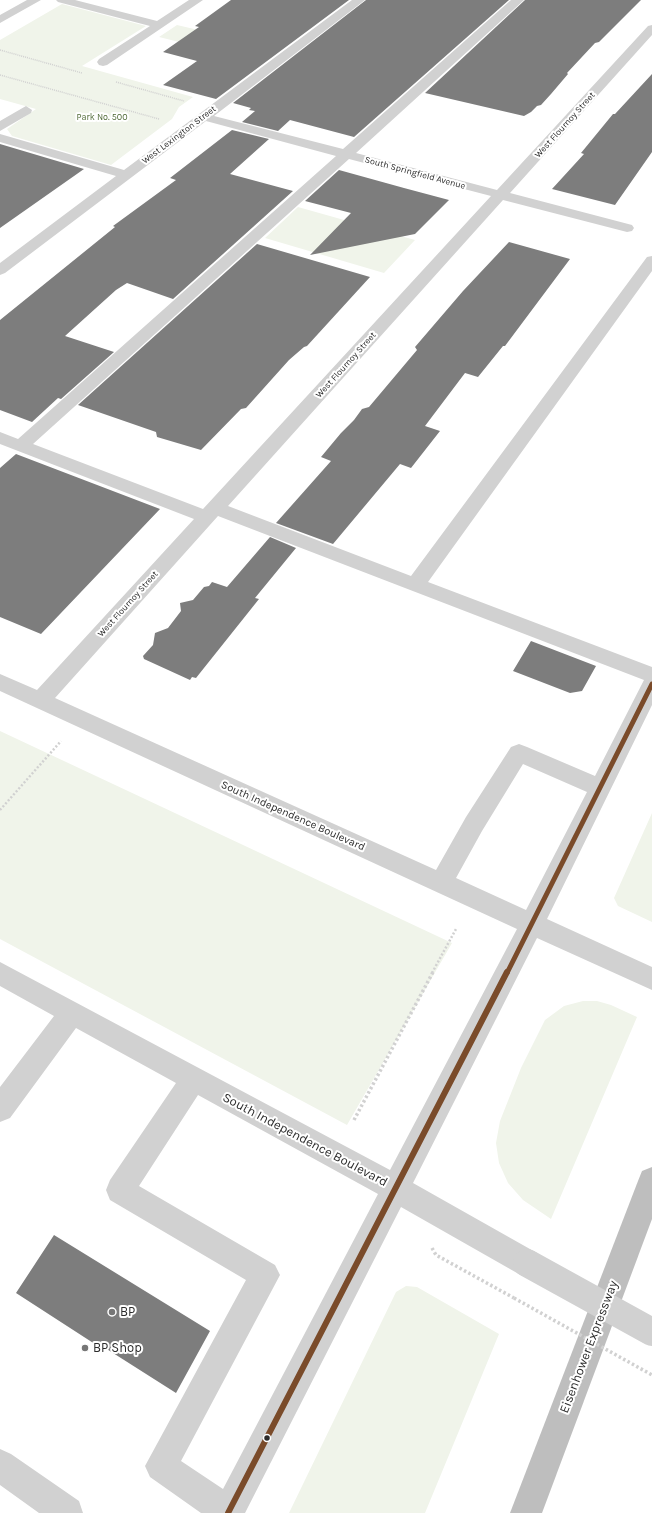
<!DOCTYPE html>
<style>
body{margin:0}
canvas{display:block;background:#fff}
</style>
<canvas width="652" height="1513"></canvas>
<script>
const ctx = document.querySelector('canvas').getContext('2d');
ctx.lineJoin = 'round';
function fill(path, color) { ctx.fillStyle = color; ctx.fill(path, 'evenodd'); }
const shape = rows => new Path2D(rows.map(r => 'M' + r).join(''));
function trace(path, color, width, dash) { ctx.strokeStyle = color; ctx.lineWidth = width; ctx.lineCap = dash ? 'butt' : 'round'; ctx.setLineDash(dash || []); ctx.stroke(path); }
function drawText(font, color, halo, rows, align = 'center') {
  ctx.font = font + ' Karla,sans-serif'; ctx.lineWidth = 4; ctx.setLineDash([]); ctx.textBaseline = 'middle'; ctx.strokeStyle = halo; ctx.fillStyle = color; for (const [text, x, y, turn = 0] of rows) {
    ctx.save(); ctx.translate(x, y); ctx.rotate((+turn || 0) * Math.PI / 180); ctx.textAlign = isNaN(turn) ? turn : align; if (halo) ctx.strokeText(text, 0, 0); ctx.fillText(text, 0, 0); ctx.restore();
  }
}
const green = shape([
 [62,4,146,26,82,66,193,97,179,107,172,119,111,165,12,136,7,129,36,109,0,99,0,40],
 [177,25,258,44,240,57,159,37],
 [298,207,415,240,384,273,265,238],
 [0,731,452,943,347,1125,0,939],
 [652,813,652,922,618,906,614,898],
 [583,1001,597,1001,611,1005,637,1017,551,1219,523,1200,508,1183,499,1163,496,1143,500,1121,521,1068,545,1020,564,1006],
 [406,1286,417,1287,499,1334,425,1513,289,1513,396,1292]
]);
const building = shape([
 [231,0,349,0,216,99,163,85,197,61,163,52,199,27,195,26],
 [366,0,509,0,354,137,290,120,278,131,242,122,255,111,249,110,251,108,233,103],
 [525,0,641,0,599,42,595,43,567,73,568,74,551,94,541,105,537,106,531,112,524,116,425,93],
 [652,74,652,152,615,205,552,189,584,154,581,153,613,114,615,114],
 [232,130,269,139,230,174,293,191,173,299,127,283,116,290,65,336,114,352,61,399,58,398,32,422,0,410,0,320,115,227,113,226,176,180,170,178],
 [0,144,84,169,0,228],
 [339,170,404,188,449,200,415,234,310,255,351,213,305,201],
 [509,242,570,259,505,346,503,346,478,377,465,373,425,426,440,431,411,468,400,464,333,544,276,523,331,461,321,457,341,433,354,420,362,409,369,407,417,350,415,347,463,291],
 [257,244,370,277,307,346,304,347,289,360,246,408,241,409,201,450,157,437,156,432,78,405],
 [16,454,160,509,41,634,0,617,0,468],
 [270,537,296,548,255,598,259,599,196,678,192,677,190,680,144,659,143,656,153,645,155,633,168,628,181,611,180,603,193,600,204,587,209,586,212,582,227,587],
 [531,641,596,666,582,691,570,693,513,671],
 [54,1235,210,1331,176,1393,102,1346,101,1348,16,1293]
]);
const pathFar2 = shape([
 [0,50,82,73],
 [0,75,159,119],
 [116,82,184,101]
]);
const pathFar1 = shape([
 [0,810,61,741],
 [432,973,456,929]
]);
const path = shape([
 [354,1120,433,972],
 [432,1248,436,1255,514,1298]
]);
const minor = shape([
 [27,0,41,0,0,23,0,15,27,0],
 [56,0,75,0,157,21,189,0,203,0,107,65,103,66,99,65,97,62,99,59,150,26,58,2,56,0],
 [352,0,365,0,214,116,343,149,511,0,524,0,356,153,497,190,648,26,652,25,652,35,510,193,632,225,634,228,632,231,627,232,503,200,228,506,411,576,647,257,652,256,652,271,428,582,652,667,652,705,547,919,652,967,652,990,537,938,413,1183,537,1253,542,1263,537,1273,527,1278,517,1273,401,1207,245,1513,201,1513,150,1477,145,1466,246,1280,110,1200,106,1190,110,1180,176,1083,76,1028,10,1118,0,1122,0,1087,54,1016,0,986,0,962,390,1170,517,929,0,691,0,674,37,690,194,519,0,444,0,432,18,439,336,156,206,121,5,273,0,275,0,263,116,176,0,142,0,134,124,170,352,0],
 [349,159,491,196,203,509,33,444,349,159],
 [218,516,644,680,595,776,527,747,519,744,511,747,466,817,436,870,55,698,218,516],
 [523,764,587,792,526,910,456,878,482,831,523,764],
 [198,1095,378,1194,223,1489,181,1461,280,1275,275,1265,139,1186,198,1095],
 [26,106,32,110,31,113,0,131,0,121,26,106],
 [0,1449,11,1454,79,1501,83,1513,39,1513,0,1485,0,1449]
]);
const highway = shape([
 [652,1167,652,1219,542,1513,510,1513,638,1181,642,1171,652,1167]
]);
const pathBridge = shape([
 [514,1298,652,1375]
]);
const minorBridge = shape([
 [527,1263,652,1332]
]);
const bus1Far1 = shape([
 [507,973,652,684]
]);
const bus1 = shape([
 [228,1513,507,972]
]);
const markers = [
 [112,1312,4,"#767676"],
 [85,1348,4,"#767676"],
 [267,1438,3.5,"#2c2c2c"]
];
const farParknames = [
 ["Park No. 500",102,117]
];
const farStreetnames = [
 ["West Flournoy Street",565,125,-48],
 ["West Lexington Street",179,135,-37],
 ["South Springfield Avenue",415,173,15],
 ["West Flournoy Street",346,365,-48],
 ["West Flournoy Street",128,604,-48]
];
const streetNames = [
 ["South Independence Boulevard",293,816,24]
];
const nearStreetnames = [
 ["South Independence Boulevard",305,1140,28],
 ["Eisenhower Expressway",589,1347,-69]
];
const nearPoinames = [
 ["BP",120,1312],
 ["BP Shop",93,1348]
];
fill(green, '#f0f4ea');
fill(building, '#7d7d7d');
trace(pathFar2, '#d1d1d1', 1.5, [1, 1]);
trace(pathFar1, '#d1d1d1', 2.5, [2, 2]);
trace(path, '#d1d1d1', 3.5, [2.5, 2.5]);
fill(minor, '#d1d1d1');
fill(highway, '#bebebe');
trace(pathBridge, '#d1d1d1', 3.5, [2.5, 2.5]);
trace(minorBridge, '#d1d1d1', 28);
trace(bus1Far1, '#7a4b2a', 5);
trace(bus1, '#7a4b2a', 6);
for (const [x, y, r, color] of markers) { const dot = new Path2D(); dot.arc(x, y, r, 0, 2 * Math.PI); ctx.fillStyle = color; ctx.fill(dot); trace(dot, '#fff', 1.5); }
drawText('9px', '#506a37', '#fff', farParknames);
drawText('9px', '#2c2c2c', '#fff', farStreetnames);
drawText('11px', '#2c2c2c', '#fff', streetNames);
drawText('13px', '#2c2c2c', '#fff', nearStreetnames);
drawText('13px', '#2c2c2c', '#fff', nearPoinames, 'left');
</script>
